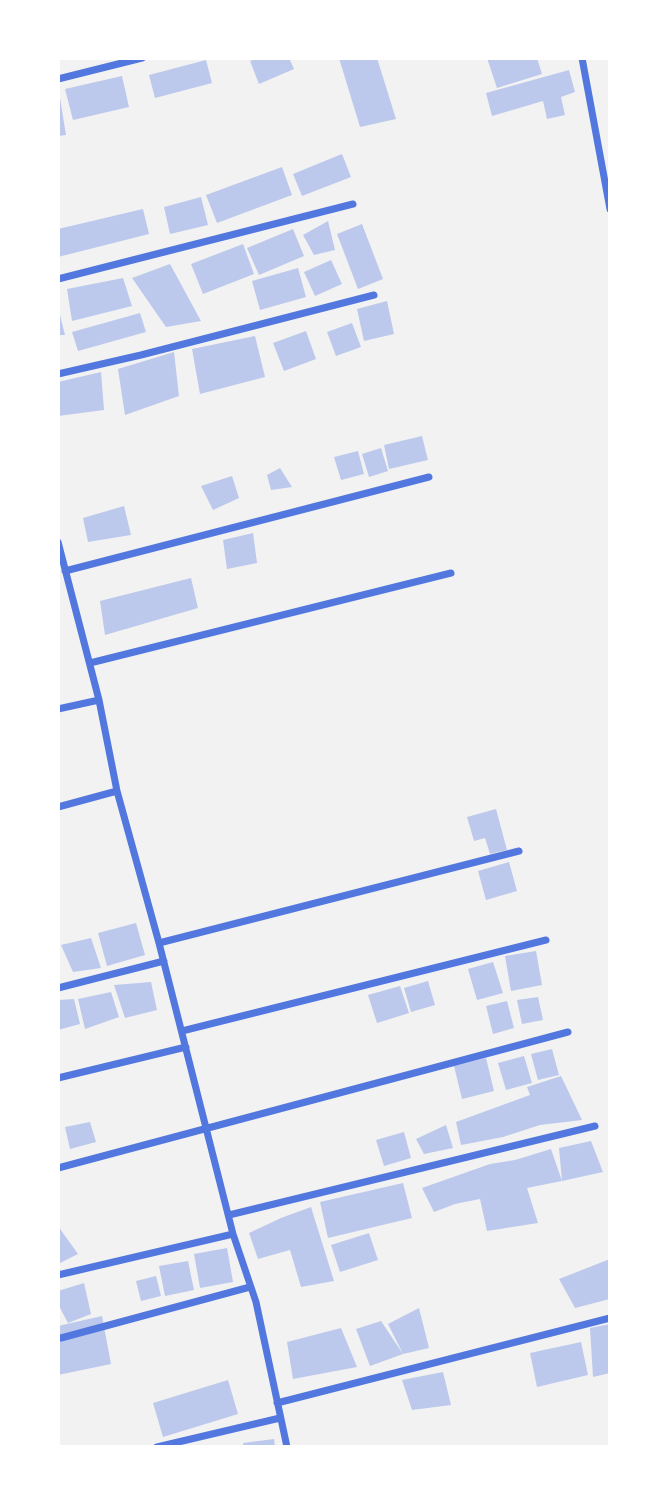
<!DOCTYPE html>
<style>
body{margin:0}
#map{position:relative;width:668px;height:1505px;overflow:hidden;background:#f2f2f2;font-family:Quicksand,sans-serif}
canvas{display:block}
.frame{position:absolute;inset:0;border:60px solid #fff;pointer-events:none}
</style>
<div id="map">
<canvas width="668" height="1505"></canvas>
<div class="frame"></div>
</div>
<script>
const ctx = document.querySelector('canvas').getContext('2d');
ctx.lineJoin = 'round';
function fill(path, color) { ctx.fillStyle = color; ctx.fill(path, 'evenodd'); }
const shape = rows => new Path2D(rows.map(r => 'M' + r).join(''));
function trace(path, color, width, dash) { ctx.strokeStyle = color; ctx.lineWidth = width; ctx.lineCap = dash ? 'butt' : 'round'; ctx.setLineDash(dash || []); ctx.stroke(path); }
const building = shape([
 [259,58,289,58,294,69,259,84,250,61],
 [339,58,377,58,396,119,360,127],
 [487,58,537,58,542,74,497,88],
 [206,60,212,83,155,98,149,75],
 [569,70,575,92,561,97,565,115,547,119,543,101,492,116,486,93],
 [122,76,129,107,73,120,65,89],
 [58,92,59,92,66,135,58,136],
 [342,154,351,177,302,196,293,174],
 [282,167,292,195,217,223,206,195],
 [201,197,208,225,170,234,164,207],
 [143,209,149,234,58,257,58,229],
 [328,221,335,250,314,255,303,235],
 [362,224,383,279,358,289,337,234],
 [293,229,304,256,259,275,247,248],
 [243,244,254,274,203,294,191,264],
 [331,260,342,284,315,296,304,272],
 [170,264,201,321,166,327,132,278],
 [298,268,306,297,260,310,252,281],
 [123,278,132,306,72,321,67,289],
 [387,301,394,334,364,341,357,309],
 [58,311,59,311,65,335,58,335],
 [140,313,146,332,78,351,72,332],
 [352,323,361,347,336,356,327,332],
 [306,331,316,359,284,371,273,343],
 [255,336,265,377,200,394,192,349],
 [174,352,179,396,125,415,118,369],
 [101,372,104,410,58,416,58,382],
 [422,436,428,460,389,469,384,445],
 [381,448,388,471,369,477,362,454],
 [358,451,364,474,341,480,334,457],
 [280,468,292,487,271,490,267,475],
 [232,476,239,498,213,510,201,486],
 [124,506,131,535,88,542,83,518],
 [253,533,257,563,227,569,223,540],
 [191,578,198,608,105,635,100,601],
 [496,809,507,850,490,854,485,838,474,841,467,817],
 [509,862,517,891,486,900,478,871],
 [136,923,145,955,107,966,98,933],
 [91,938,101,968,73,972,61,945],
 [536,951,542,985,511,991,505,956],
 [493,962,503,993,477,1000,468,969],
 [428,981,435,1005,411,1012,404,988],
 [151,982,157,1010,125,1018,114,985],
 [400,986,409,1013,377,1023,368,995],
 [111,992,119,1017,85,1029,78,999],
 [538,997,543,1020,522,1024,517,1000],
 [74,999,80,1024,58,1030,58,1000],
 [507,1001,514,1028,493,1034,486,1006],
 [552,1049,559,1075,538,1080,531,1054],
 [524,1056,532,1083,506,1090,498,1063],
 [486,1058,494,1091,462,1099,454,1066],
 [561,1076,582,1120,540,1125,503,1137,461,1145,456,1122,530,1095,527,1087],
 [90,1122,96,1142,70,1149,65,1127],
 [446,1125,453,1148,424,1154,416,1139],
 [404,1132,411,1158,384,1166,376,1140],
 [591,1141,603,1172,562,1181,527,1188,538,1223,487,1231,480,1199,455,1204,434,1212,422,1188,490,1164,515,1160,551,1149,562,1181,559,1148],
 [403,1183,412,1218,328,1238,320,1202],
 [311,1207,334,1281,301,1287,290,1250,258,1259,249,1233,281,1218],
 [58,1226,78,1254,58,1264],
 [369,1233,378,1260,340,1272,331,1245],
 [227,1248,233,1282,200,1288,194,1254],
 [610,1259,610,1299,575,1308,559,1279],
 [188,1261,194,1290,165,1296,159,1266],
 [156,1276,161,1296,141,1301,136,1281],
 [84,1283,91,1314,68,1323,58,1304,58,1291],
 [419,1308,429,1348,403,1354,388,1324],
 [102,1316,111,1364,58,1375,58,1326],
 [381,1321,403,1354,370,1366,356,1329],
 [610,1324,610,1373,593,1377,590,1328],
 [341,1328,357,1367,293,1379,287,1342],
 [581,1342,588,1375,537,1387,530,1353],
 [443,1372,451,1405,412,1410,402,1380],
 [228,1380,238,1414,163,1437,153,1403],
 [274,1439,275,1447,244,1447,243,1443]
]);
const minor = shape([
 [582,58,610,209],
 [58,79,142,58],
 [58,279,353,204],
 [58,374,141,355,374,295],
 [58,542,99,700,117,791,159,943,233,1234,256,1302,287,1447],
 [65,571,429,477],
 [90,663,451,573],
 [58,709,99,700],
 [58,807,117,791],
 [159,943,519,851],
 [58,988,164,961],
 [182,1031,546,940],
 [58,1078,186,1047],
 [58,1168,568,1032],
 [229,1215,595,1126],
 [58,1275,233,1234],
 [61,1338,250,1287],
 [277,1403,610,1318],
 [157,1447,280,1418]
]);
fill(building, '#bdc9ec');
trace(minor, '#5277de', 7);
</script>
